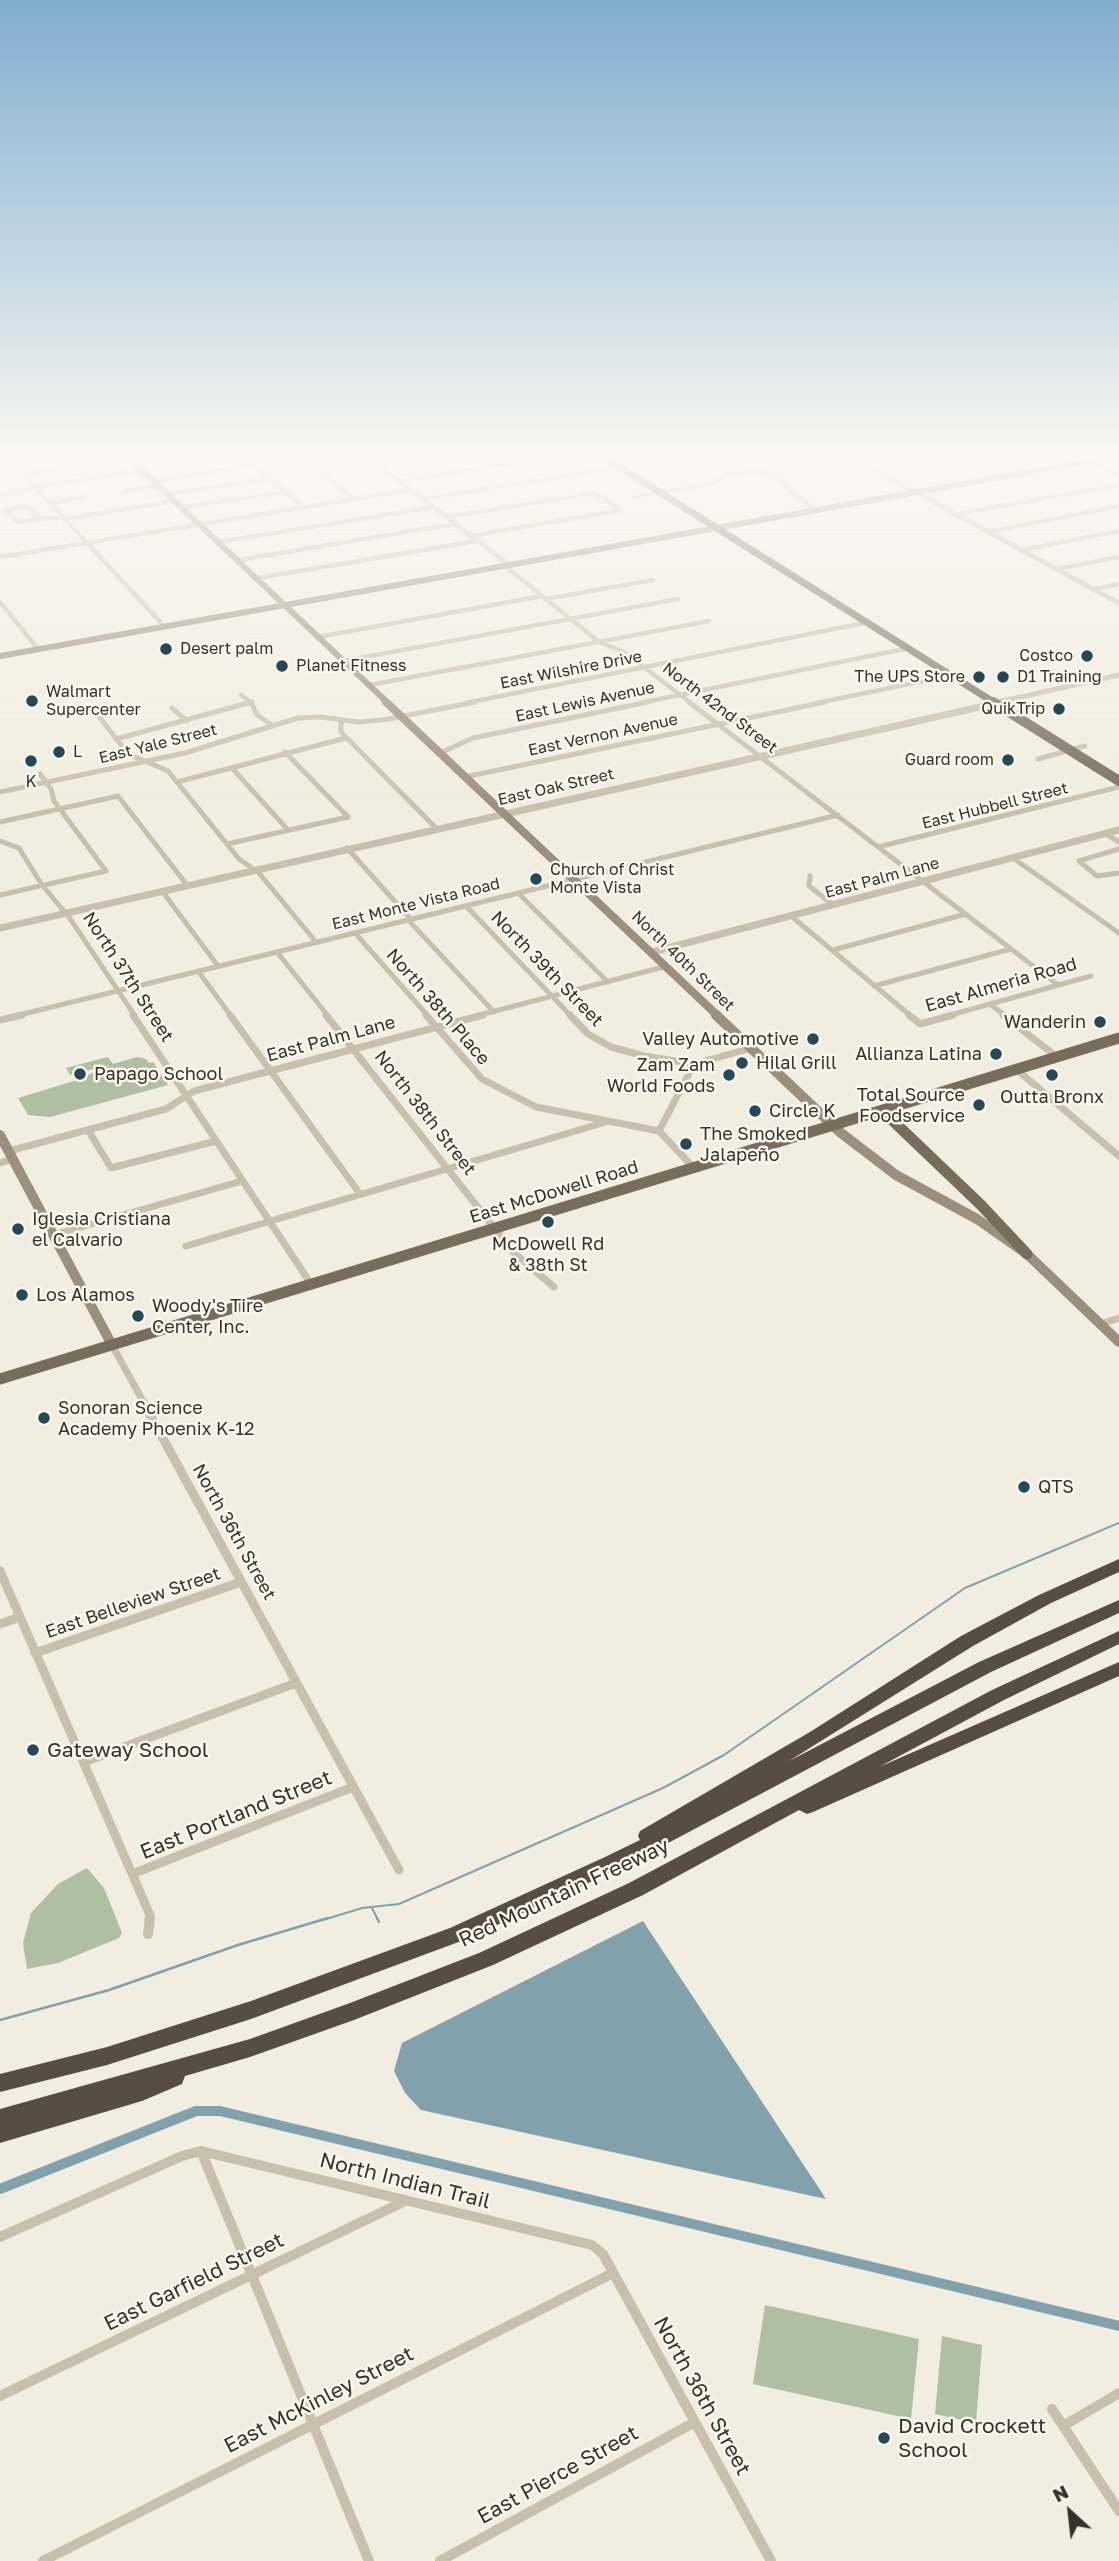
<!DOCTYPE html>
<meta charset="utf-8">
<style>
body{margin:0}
#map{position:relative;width:1119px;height:2561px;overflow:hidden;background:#f1ede0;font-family:"Golos Text",sans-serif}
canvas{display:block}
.north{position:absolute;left:1035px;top:2477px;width:70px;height:70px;-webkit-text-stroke:5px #f9f6ed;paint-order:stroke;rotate:333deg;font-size:19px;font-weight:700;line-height:28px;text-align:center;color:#38312b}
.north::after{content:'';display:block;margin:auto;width:24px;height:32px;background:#38312b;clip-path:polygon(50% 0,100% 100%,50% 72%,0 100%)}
</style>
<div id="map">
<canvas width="1119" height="2561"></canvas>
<div class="north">N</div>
</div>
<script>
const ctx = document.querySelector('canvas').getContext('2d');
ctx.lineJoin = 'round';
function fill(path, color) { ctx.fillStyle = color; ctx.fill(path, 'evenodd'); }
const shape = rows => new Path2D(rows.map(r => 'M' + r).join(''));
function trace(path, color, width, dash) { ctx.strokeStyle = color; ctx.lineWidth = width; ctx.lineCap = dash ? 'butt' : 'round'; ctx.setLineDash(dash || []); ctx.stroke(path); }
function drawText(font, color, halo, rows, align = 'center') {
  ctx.font = font + ' "Golos Text",sans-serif'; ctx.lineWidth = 5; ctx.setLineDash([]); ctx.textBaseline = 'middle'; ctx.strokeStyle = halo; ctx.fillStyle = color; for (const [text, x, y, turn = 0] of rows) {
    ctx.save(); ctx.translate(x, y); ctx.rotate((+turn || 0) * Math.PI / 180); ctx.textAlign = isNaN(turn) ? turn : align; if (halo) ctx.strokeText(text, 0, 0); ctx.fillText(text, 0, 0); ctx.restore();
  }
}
const green = shape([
 [108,1057,113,1064,137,1057,146,1059,149,1063,153,1062,168,1085,50,1117,28,1115,18,1098,77,1080,110,1065,70,1075,66,1068],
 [87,1868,104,1888,122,1933,119,1938,58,1963,27,1969,23,1943,31,1913,58,1884],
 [765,2305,919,2339,911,2419,753,2384],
 [942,2336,982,2345,976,2423,935,2414]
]);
const water = shape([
 [643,1921,826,2199,421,2110,405,2093,394,2071,402,2043]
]);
const streamFar1 = shape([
 [372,1908,378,1920],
 [323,1920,362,1908,399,1904,663,1788,724,1755,965,1588,1119,1523]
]);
const stream = shape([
 [377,1918,379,1922],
 [0,2020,109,1990,238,1945,328,1918]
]);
const canal = shape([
 [0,2189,196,2111,220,2111,1119,2326]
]);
const minorFar4 = shape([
 [10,456,20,464,77,456],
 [243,456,303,507],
 [302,456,354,499],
 [366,456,504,561,508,568,599,642,624,652,691,703],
 [804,456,815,460,850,457],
 [992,456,1025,473],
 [1048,456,1067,466],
 [0,460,6,459],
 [857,460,884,456],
 [1093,461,1119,475],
 [378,464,433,456],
 [71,466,24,475,164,626],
 [154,481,254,465],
 [399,481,559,456],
 [126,491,159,486],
 [168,494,270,479],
 [0,496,35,487,142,470],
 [634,497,715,483,725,475,757,471,777,476,782,484,814,509],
 [423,499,621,467],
 [49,503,82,497],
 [182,507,285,492],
 [957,514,1119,485],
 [447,517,595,493,621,510],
 [42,519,18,522,5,510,26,506,41,519,63,517],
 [64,519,175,501],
 [989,532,1119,506],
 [471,536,621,510],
 [219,542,433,507],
 [1022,550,1119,531],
 [0,557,410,490],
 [238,560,455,524],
 [1057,569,1119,557],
 [258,578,477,541],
 [1094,589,1119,584],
 [545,599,653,580],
 [0,602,38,649],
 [318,637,542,596],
 [343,661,678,599],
 [370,685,709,621],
 [241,695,252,703],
 [247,703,252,702],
 [466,703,869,622],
 [640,703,909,648],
 [817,703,952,675]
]);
const minorFar3 = shape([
 [251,702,257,715,272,725],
 [689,702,1058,985],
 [172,708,187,721],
 [94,710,128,754,168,771,239,859,259,873,316,942],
 [341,721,341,732,436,828],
 [116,739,252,702],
 [285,752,348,817],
 [440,753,473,738,648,702],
 [1038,759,1085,746],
 [232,768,288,830],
 [465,777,825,702],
 [177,782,346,738],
 [0,792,185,753,298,718,321,717,357,722,383,720,475,702],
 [0,822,118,796,187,885],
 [1106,834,1119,842],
 [0,841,19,848,42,885,69,917,135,1016],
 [227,844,348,817],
 [878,847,1119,787],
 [347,848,408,916,411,923,494,1012],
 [1119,849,1079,861,1097,876,1119,873],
 [1013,858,1119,933],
 [810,876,809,886,833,905],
 [162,891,218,966],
 [518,893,608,982],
 [0,895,106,871,54,801,51,789,40,774],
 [466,906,571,1016],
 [791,916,911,1016],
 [355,933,428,1016],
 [833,950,966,914],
 [277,952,328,1016],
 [198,971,231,1016],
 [874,986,1011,949],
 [991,1005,1006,1016],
 [15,1016,838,815],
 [476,1016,667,966],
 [947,1016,1091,976]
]);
const minorFar2 = shape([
 [133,1015,311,1284],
 [230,1015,360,1194],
 [326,1015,514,1253,554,1287],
 [426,1015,482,1079,536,1107,659,1131,694,1168],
 [570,1015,588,1034,611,1047,644,1056,694,1064],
 [909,1015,920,1024,953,1015],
 [1003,1015,1057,1057],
 [0,1020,22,1015],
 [1017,1070,1119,1156],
 [88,1130,111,1168,216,1141],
 [659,1131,694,1064,752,1048],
 [9,1151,166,1109,194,1091,483,1015],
 [0,1163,13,1159],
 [53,1235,242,1181],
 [186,1246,606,1122],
 [1101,1324,1119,1318],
 [112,1345,150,1414]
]);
const minorFar1 = shape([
 [149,1413,399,1870],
 [0,1571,150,1915,149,1920],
 [0,1624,20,1617],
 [35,1653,241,1582],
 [84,1762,296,1683],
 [132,1874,353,1787]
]);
const minor = shape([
 [148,1934,150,1918],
 [201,2151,369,2561],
 [0,2237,182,2156,201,2151,592,2245,603,2254,771,2561],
 [0,2396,405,2201],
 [1052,2409,1119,2511],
 [1063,2426,1119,2393],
 [43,2561,613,2273],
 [440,2561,695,2422]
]);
const tertiaryFar1 = shape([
 [849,456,1119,603],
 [1101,456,1119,464],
 [994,703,1119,675]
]);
const tertiary = shape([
 [0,928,1002,702],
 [652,952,1119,830]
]);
const secondaryFar2 = shape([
 [127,456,388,703],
 [0,656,1119,456]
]);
const secondaryFar1 = shape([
 [386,702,718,1016]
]);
const secondary = shape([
 [716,1015,841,1133,896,1175,977,1219,1027,1254,1119,1342],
 [0,1135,112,1345]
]);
const primaryFar2 = shape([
 [602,456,995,703]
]);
const primaryFar1 = shape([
 [993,702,1119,781]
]);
const primary = shape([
 [889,1109,891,1119,981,1205,1027,1254],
 [0,1379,1119,1038]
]);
const motorway = shape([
 [1119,1559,1119,1572,1051,1603,973,1646,789,1761,979,1662,1119,1600,1119,1613,991,1672,619,1869,464,1940,251,2019,107,2065,0,2092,0,2074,107,2047,251,2001,450,1928,605,1857,640,1840,638,1836,640,1831,810,1732,961,1636,1039,1595,1119,1559],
 [1119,1631,1119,1644,1004,1700,879,1767,1119,1662,1119,1676,813,1812,807,1814,799,1810,643,1895,493,1965,354,2020,250,2057,185,2076,182,2084,142,2101,0,2143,0,2109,250,2039,350,2003,479,1953,629,1883,992,1690,1119,1631]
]);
const markers = [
 [166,649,7,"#244856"],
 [1087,656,7,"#244856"],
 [282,666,7,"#244856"],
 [979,677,7,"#244856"],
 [1003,677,7,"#244856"],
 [32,701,7,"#244856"],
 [1059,709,7,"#244856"],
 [59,752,7,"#244856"],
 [1008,760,7,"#244856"],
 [31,761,7,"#244856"],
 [536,879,7,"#244856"],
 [1100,1022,7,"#244856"],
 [813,1039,7,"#244856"],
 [996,1054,7,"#244856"],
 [742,1063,7,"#244856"],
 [80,1074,7,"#244856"],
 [729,1075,7,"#244856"],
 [1052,1075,7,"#244856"],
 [979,1105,7,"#244856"],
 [755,1111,7,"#244856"],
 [686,1144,7,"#244856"],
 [548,1222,7,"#244856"],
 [18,1229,7,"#244856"],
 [22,1295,7,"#244856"],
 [138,1316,7,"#244856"],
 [44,1418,7,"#244856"],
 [1024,1487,7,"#244856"],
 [33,1750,7,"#244856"],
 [884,2438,7,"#244856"]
];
const farPoinames = [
 ["Desert palm",180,649],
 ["Costco",1073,656,"right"],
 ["Planet Fitness",296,666],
 ["The UPS Store",965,677,"right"],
 ["D1 Training",1017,677],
 ["Walmart",46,692],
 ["Supercenter",46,710],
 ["QuikTrip",1045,709,"right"],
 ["L",73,752],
 ["Guard room",994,760,"right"],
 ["K",31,782,"center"],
 ["Church of Christ",550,870],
 ["Monte Vista",550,888]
];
const farStreetnames = [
 ["East Wilshire Drive",571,670,-11],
 ["East Lewis Avenue",585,702,-12],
 ["North 42nd Street",720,708,37],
 ["East Vernon Avenue",603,735,-12],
 ["East Yale Street",158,744,-14],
 ["East Oak Street",556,787,-13],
 ["East Hubbell Street",995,806,-14],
 ["East Palm Lane",882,878,-15],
 ["East Monte Vista Road",416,904,-14],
 ["North 40th Street",683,961,44]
];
const streetNames = [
 ["North 39th Street",547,969,46],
 ["North 37th Street",128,977,57],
 ["East Almeria Road",1001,985,-16],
 ["North 38th Place",438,1007,49],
 ["East Palm Lane",331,1039,-15],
 ["North 38th Street",425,1113,52],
 ["East McDowell Road",554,1192,-17],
 ["North 36th Street",234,1532,61],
 ["East Belleview Street",133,1603,-19]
];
const poiNames = [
 ["Wanderin",1086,1022,"right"],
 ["Valley Automotive",799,1039,"right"],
 ["Allianza Latina",982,1054,"right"],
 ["Hilal Grill",756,1063],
 ["Zam Zam",715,1065,"right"],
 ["World Foods",715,1086,"right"],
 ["Papago School",94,1074],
 ["Total Source",965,1095,"right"],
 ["Foodservice",965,1116,"right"],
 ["Outta Bronx",1052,1097,"center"],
 ["Circle K",769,1111],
 ["The Smoked",700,1134],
 ["Jalapeño",700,1155],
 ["Iglesia Cristiana",32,1219],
 ["el Calvario",32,1240],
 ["McDowell Rd",548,1244,"center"],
 ["& 38th St",548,1265,"center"],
 ["Los Alamos",36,1295],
 ["Woody's Tire",152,1306],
 ["Center, Inc.",152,1327],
 ["Sonoran Science",58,1408],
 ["Academy Phoenix K-12",58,1429],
 ["QTS",1038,1487]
];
const nearPoinames = [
 ["Gateway School",47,1750],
 ["David Crockett",898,2426],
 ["School",898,2450]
];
const nearStreetnames = [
 ["East Portland Street",236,1815,-22],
 ["Red Mountain Freeway",564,1893,-25],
 ["North Indian Trail",405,2181,14],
 ["East Garfield Street",194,2282,-26],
 ["North 36th Street",702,2396,61],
 ["East McKinley Street",319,2400,-27],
 ["East Pierce Street",558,2475,-29]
];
fill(green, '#afbfa1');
fill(water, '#81a2ac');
trace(streamFar1, '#81a2ac', 2);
trace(stream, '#81a2ac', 2.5);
trace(canal, '#81a2ac', 10);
trace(minorFar4, '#c9bfad', 4.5);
trace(minorFar3, '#c9bfad', 5);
trace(minorFar2, '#c9bfad', 7);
trace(minorFar1, '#c9bfad', 9);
trace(minor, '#c9bfad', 10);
trace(tertiaryFar1, '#c9bfad', 5);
trace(tertiary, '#c9bfad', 7);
trace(secondaryFar2, '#9c8f7e', 6);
trace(secondaryFar1, '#9c8f7e', 8);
trace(secondary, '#9c8f7e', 10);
trace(primaryFar2, '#786c5d', 7);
trace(primaryFar1, '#786c5d', 10);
trace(primary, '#786c5d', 11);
fill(motorway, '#584d43');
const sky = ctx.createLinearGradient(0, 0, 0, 814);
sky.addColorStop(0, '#7fadd0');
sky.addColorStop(0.56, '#f9f7f1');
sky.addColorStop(1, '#f9f7f100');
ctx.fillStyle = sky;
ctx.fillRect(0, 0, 1119, 814);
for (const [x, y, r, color] of markers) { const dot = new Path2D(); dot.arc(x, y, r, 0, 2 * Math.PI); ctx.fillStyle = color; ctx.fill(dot); trace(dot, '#f9f6ed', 2.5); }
drawText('16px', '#38312b', '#f9f6ed', farPoinames, 'left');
drawText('16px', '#38312b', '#f9f6ed', farStreetnames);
drawText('18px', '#38312b', '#f9f6ed', streetNames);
drawText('18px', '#38312b', '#f9f6ed', poiNames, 'left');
drawText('21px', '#38312b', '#f9f6ed', nearPoinames, 'left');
drawText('21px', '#38312b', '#f9f6ed', nearStreetnames);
</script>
